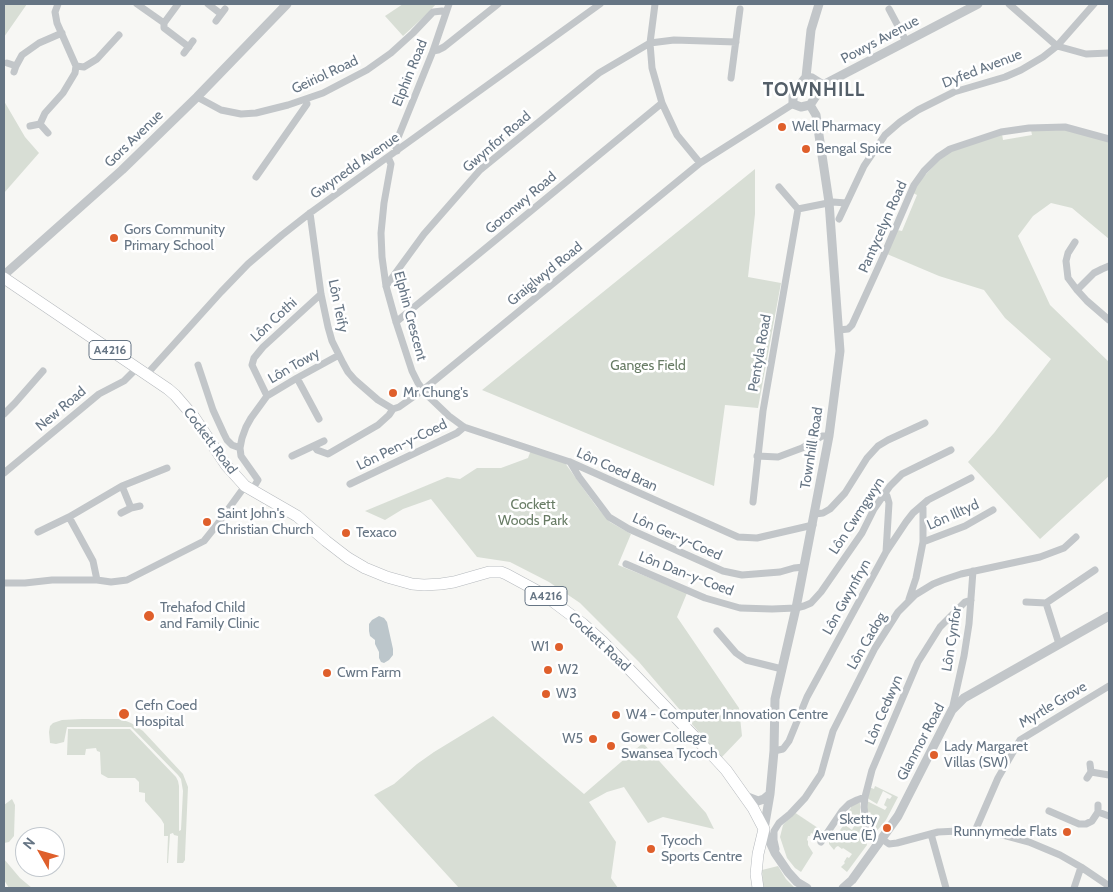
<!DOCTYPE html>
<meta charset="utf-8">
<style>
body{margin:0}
#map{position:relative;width:1113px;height:892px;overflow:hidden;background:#f7f7f4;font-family:Cabin,sans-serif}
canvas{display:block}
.frame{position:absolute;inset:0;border:5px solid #667584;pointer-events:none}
.north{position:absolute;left:15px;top:827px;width:50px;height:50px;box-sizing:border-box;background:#fff;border:1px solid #c2c8ce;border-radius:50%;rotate:308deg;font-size:14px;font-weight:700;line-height:20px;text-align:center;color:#667584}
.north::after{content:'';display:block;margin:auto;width:18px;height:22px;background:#df5f2b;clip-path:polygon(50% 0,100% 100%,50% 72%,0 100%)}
</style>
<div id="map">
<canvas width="1113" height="892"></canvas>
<div class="frame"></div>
<div class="north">N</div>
</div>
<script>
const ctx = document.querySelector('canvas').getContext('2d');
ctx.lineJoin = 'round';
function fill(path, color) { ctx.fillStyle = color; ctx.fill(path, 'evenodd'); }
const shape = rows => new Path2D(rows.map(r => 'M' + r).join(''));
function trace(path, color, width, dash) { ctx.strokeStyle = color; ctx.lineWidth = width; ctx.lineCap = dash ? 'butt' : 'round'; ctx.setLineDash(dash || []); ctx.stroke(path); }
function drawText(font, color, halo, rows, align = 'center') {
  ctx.font = font + ' Cabin,sans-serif'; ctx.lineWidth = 5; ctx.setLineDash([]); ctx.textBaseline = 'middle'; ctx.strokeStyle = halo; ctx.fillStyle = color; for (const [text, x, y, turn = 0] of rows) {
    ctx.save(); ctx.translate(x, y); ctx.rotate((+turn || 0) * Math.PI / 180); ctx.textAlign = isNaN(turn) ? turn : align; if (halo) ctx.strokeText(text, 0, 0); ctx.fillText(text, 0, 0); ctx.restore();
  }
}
const green = shape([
 [4,4,27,4,4,37],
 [403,4,436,4,427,14,403,36,385,16],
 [4,101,25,137,39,153,4,193],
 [1062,129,1109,140,1109,239,1072,208,1051,203,1033,216,1018,236,1050,305,1109,362,1109,476,1040,539,968,462,994,433,1051,359,1005,318,984,290,939,276,887,254,897,230,902,231,917,195,913,193,918,183,940,159,951,151,1002,134,1003,140,1032,135,1031,130],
 [755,169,755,214,748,277,781,283,758,408,725,405,714,486,482,390],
 [531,450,565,463,596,506,610,522,631,534,618,565,687,593,677,617,739,708,742,736,721,758,639,662,580,603,549,582,510,562,477,557,431,499,403,509,385,520,365,511,447,477,460,479,477,468,501,468,528,458],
 [493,716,584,794,643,743,706,813,714,829,663,817,648,823,624,787,607,792,589,802,616,842,611,878,618,888,459,888,374,795,394,784,417,764,434,752],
 [82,719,121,719,131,723,143,731,183,774,188,787,185,856,185,860,183,863,177,863,178,836,174,835,173,833,170,834,168,863,167,863,168,836,164,836,164,824,161,819,145,801,145,793,139,792,139,782,135,778,108,778,101,774,100,752,97,751,96,748,86,749,85,755,67,755,68,729,130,729,176,777,178,781,179,786,179,831,181,830,183,791,181,779,178,775,131,727,67,727,64,742,56,744,50,743,49,732,50,726,53,723,62,720],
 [875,786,898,797,886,820,875,833,870,829,868,819,871,813,867,811,867,801,885,810,887,807,884,805,887,798,890,799,892,796,883,791,877,804,867,798,869,787,874,789],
 [12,799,15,805,14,836,9,842,4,843,4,805],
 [858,802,860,803,860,818,867,845,847,872,841,867,845,863,844,862,847,857,849,858,852,854,843,848,842,849,838,846,836,847,834,850,829,844,829,842,831,843,843,826,841,822,852,830,854,826,849,822,852,817,851,816,852,814,848,811,851,808,851,806],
 [794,812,824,832,822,834,817,836,811,833,810,836,808,836,807,840,808,841,808,845,813,853,801,872,795,868,787,858,780,837,783,825],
 [4,859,20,878,32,888,9,888,4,880],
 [778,866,786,879,795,888,763,888,762,870]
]);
const water = shape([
 [379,616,384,618,387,622,393,649,393,655,389,660,384,663,381,662,379,658,379,652,375,644,375,640,370,636,369,631,369,624,372,620]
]);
const minor = shape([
 [137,4,164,23],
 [178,4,164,23,164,28,189,47],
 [208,4,221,14],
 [655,4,650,43,652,68,662,103,677,135,700,163],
 [1009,4,1057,46,1086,54,1109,53],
 [889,9,906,41],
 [216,21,225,9],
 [433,51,438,50,444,47,498,4],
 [184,53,193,41],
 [7,63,16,66,14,72],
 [16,66,22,55,39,43,62,33],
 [76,66,84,67,97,59,119,35],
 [731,78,740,9],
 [197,97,221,110,241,114,256,113,288,105,323,93,367,70,391,53,413,33,433,12,442,11,446,12],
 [40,124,45,113,63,93,75,73,76,66,57,23,55,12,58,4],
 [30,126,40,124,48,133],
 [397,151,395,145,433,51,449,4],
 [388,157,391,164,384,203,381,233,382,257,386,286,396,322,412,371,418,383,427,395,449,416,464,427,570,462,738,537,757,538,813,525],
 [256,177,307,104,306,99],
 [779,187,798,209],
 [798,209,833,202,846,203],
 [310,213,321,294,328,327,332,341,343,363,348,372,355,380,378,400,393,409],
 [839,219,864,166,885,135,900,122,918,110,954,92,1005,77,1021,70,1043,57,1057,46,1094,4],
 [1075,242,1068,253,1066,261,1068,278,1077,290,1087,301,1109,320],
 [386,286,424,234,480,170,599,73,650,43,674,40,736,42],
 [1077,290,1094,273,1102,269,1109,266],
 [396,322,662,103],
 [839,330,848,329,852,325,883,257,914,185,924,171,938,157,950,149,1001,132,1029,128,1065,127,1109,139],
 [198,365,213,410,224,434,227,440,232,445,240,448],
 [147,374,221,292,248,264,282,235,310,213,600,4],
 [297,378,319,419],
 [267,396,252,365,254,358,263,347,321,294],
 [4,414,15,403,43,371],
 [314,446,317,450,328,454,378,425,389,415,393,409,399,407,423,390,700,163,793,104],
 [292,456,324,441],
 [757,456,778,457,802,448,822,436,829,436],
 [570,462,579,477,609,517,629,529,723,571,742,575,780,572,794,568,804,567],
 [4,473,99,394,124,381,137,368],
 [350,484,457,433,464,427],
 [122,486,131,508],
 [252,490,258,480,241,456,240,448,242,438,246,427,251,418,267,396,297,378,339,355],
 [885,493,887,496,889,503,886,552],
 [753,502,763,411,798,209],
 [121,513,131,508,140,506],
 [815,514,823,513,830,509,845,493,867,458,878,446,888,440,925,423],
 [69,517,93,561,97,580],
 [38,532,69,517,122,486,167,468],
 [923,542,965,526,993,510],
 [626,564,705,598,740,608,772,609,796,608,804,606,811,603,821,592,862,533,874,509,890,486,902,474,951,450],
 [4,583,25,583,52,580,97,580,111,582,127,580,204,541,216,526,245,486],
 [909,599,916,578,923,542,923,508,922,506],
 [1026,602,1046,603],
 [717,631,736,653,746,660,782,669],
 [1059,644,1046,603,1095,570],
 [952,710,964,656,969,624,973,571],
 [774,751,783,749,789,741,807,697,886,552,906,522,913,513,928,500,971,478],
 [1091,772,1109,775],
 [1087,778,1091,772,1090,764],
 [1049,811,1079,824,1086,824,1092,821,1098,812,1098,805],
 [1098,812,1109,816],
 [975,831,998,778,1020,740,1109,686],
 [931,834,946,888],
 [882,839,889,844,897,843,938,832,958,831,975,831,1003,835,1029,842,1060,855,1081,867,1109,886],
 [821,842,842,811,849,804,857,800,865,797],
 [878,845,870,837,867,829,864,807,865,797,872,770,918,662,940,627,965,602,971,600],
 [776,849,774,840,774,831,779,823,790,814,805,798,821,774,833,731,875,648,898,612,915,595,933,584,943,580,961,574,1040,557,1064,548,1076,537],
 [1074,888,1081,867]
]);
const tertiary = shape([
 [806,77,811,30,819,4],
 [806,77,793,93,793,104,801,107,810,105,820,90,821,86],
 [806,77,812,78,820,83,821,86],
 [821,86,978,4],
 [4,275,122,170,197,97,287,4],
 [745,796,758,801,764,799,770,794],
 [807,888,797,882,788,872,775,853,764,829,770,794,774,751,775,699,796,608,829,436,840,351,829,202,816,115,810,105],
 [843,888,852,880,898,816,952,710,964,698,1109,616]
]);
const primary = shape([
 [4,278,168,389,175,395,194,417,226,465,245,486,297,516,326,541,348,558,365,568,387,577,412,584,424,585,441,584,454,582,489,572,501,572,506,574,543,594,583,624,603,642,714,757,726,770,753,808,764,829,758,854,756,874,758,888]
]);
const markers = [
 [782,127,5,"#df5f2b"],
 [806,149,5,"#df5f2b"],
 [114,238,5,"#df5f2b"],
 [393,393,5,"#df5f2b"],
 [207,522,5,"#df5f2b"],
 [346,533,5,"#df5f2b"],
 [149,616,6,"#df5f2b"],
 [559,647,5,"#df5f2b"],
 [548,670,5,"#df5f2b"],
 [327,673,5,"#df5f2b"],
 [546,694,5,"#df5f2b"],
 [124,714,6,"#df5f2b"],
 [616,715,5,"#df5f2b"],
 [593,739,5,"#df5f2b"],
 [611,746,5,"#df5f2b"],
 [934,755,5,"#df5f2b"],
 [887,828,5,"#df5f2b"],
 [1067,832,5,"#df5f2b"],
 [651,849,5,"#df5f2b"]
];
const shields = [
 [110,350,42],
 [546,596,42]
];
const shieldNames = [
 ["A4216",110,350],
 ["A4216",546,596]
];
const streetNames = [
 ["Powys Avenue",880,40,-28],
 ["Dyfed Avenue",982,69,-21],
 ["Elphin Road",410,73,-68],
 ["Geiriol Road",325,75,-25],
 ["Gors Avenue",134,139,-44],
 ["Gwynfor Road",497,142,-41],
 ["Gwynedd Avenue",355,166,-35],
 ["Goronwy Road",521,203,-40],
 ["Pantycelyn Road",883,227,-66],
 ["Graiglwyd Road",545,274,-39],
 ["Lôn Teify",338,306,78],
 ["Elphin Crescent",410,316,75],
 ["Lôn Cothi",274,320,-43],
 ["Pentyla Road",760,353,-80],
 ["Lôn Towy",294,366,-30],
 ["New Road",61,409,-40],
 ["Cockett Road",210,441,53],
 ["Lôn Pen-y-Coed",402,445,-26],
 ["Townhill Road",812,448,-81],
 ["Lôn Coed Bran",617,470,24],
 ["Lôn Illtyd",953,515,-24],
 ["Lôn Cwmgwyn",857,516,-57],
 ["Lôn Ger-y-Coed",677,537,24],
 ["Lôn Dan-y-Coed",686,574,21],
 ["Lôn Gwynfryn",847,597,-61],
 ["Lôn Cynfor",952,639,-81],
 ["Lôn Cadog",867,641,-60],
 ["Cockett Road",599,642,43],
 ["Myrtle Grove",1053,705,-31],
 ["Lôn Cedwyn",884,710,-67],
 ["Glanmor Road",921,742,-62]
];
const poiNames = [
 ["Well Pharmacy",792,127],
 ["Bengal Spice",816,149],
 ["Gors Community",124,230],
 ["Primary School",124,246],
 ["Mr Chung's",403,393],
 ["Saint John's",217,514],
 ["Christian Church",217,530],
 ["Texaco",356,533],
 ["Trehafod Child",160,608],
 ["and Family Clinic",160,624],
 ["W1",549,647,"right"],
 ["W2",558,670],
 ["Cwm Farm",337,673],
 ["W3",556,694],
 ["Cefn Coed",135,706],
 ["Hospital",135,722],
 ["W4 - Computer Innovation Centre",626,715],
 ["Gower College",621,738],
 ["Swansea Tycoch",621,754],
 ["W5",583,739,"right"],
 ["Lady Margaret",944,747],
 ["Villas (SW)",944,763],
 ["Sketty",877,820,"right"],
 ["Avenue (E)",877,836,"right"],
 ["Runnymede Flats",1057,832,"right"],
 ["Tycoch",661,841],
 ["Sports Centre",661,857]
];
const parkNames = [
 ["Ganges Field",648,366],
 ["Cockett",533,505],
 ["Woods Park",533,521]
];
const districtNames = [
 ["TOWNHILL",814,90]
];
fill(green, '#d8ded5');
fill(water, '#bcc6cb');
trace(primary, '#b5b9bd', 12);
trace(minor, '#c2c6c9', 7);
trace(tertiary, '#c2c6c9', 9);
trace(primary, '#fff', 11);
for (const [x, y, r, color] of markers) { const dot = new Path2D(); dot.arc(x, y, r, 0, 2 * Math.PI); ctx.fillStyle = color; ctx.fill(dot); trace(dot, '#fff', 2); }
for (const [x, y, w] of shields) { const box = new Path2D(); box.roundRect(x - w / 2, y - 9.5, w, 19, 4); ctx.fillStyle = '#fff'; ctx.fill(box); trace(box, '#667584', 1); }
drawText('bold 12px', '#667584', null, shieldNames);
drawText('14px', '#667584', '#fff', streetNames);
drawText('14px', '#667584', '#fff', poiNames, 'left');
drawText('14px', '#687c65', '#fff', parkNames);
ctx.letterSpacing = '1px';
drawText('bold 19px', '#545f69', '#fff', districtNames);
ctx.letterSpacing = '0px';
</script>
